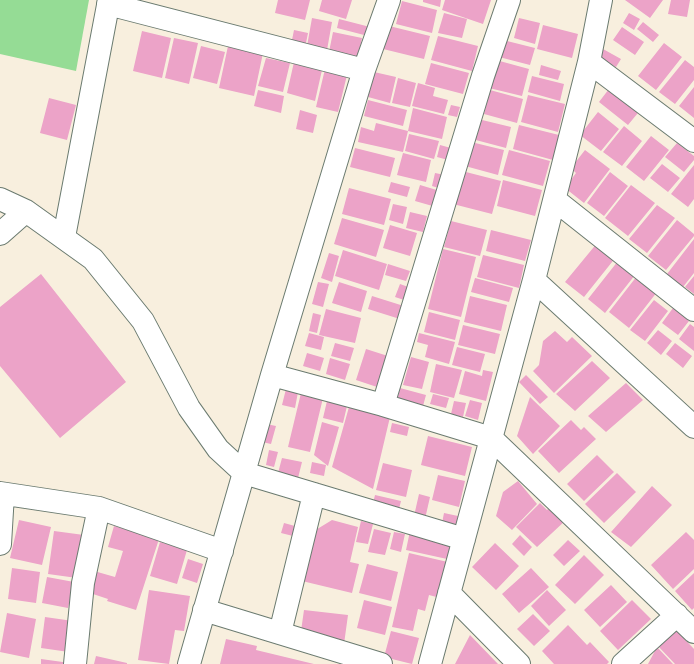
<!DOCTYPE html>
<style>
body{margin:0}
canvas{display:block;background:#f8efde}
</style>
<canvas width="694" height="664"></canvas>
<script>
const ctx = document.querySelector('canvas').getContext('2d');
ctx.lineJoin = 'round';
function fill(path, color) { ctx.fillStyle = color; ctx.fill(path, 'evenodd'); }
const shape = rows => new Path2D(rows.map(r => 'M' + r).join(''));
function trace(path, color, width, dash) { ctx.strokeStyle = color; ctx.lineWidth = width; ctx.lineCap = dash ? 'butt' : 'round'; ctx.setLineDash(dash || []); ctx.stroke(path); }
const green = shape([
 [0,0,89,0,76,71,0,54]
]);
const building = shape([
 [278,0,310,0,305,20,275,13],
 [322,0,352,0,346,19,319,11],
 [423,0,441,0,440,7,423,2],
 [445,0,491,0,483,24,442,10],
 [625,0,663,0,650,18],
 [671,0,690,0,687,17,668,14],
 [402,1,437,10,432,33,396,24],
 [444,13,467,19,462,38,438,33],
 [629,13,640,19,634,30,623,23],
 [312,18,332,22,327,50,307,46],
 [519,18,540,23,535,44,514,38],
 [339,19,370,27,368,36,337,28],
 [643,22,659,35,653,42,637,29],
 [385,25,430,36,424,59,379,48],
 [543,25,578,34,572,58,537,49],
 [622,27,644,42,635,55,613,40],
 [294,30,308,33,305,48,291,45],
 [142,31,171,38,162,78,133,71],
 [333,32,362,38,358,58,329,52],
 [438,36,478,46,472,71,431,60],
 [174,38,198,43,189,84,165,78],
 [503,40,535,48,530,65,499,57],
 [664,43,682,57,656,90,638,76],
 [201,46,225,52,217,84,193,78],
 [228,46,263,53,254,96,219,88],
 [603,49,621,59,616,67,598,57],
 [266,58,290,63,283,92,258,86],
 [496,60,529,69,522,96,489,88],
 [685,60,694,67,694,80,675,104,659,92],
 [294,62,322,70,315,101,287,93],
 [431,63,469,73,463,94,425,84],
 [541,65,561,71,558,80,539,75],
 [325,69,347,75,338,112,316,107],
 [374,72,396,77,390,103,368,97],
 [532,76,564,84,560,101,528,92],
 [398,78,416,83,410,107,392,103],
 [418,83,435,88,433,96,448,100,444,114,412,106],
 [612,85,642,108,628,125,599,102],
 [694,87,694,118,679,106],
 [258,90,284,96,281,113,254,106],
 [490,90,523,99,517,123,484,114],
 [528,95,565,104,558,132,521,122],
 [49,98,76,105,67,140,40,133],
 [368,100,407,110,403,126,364,116],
 [451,105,460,107,457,117,448,115],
 [413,108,447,117,442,139,408,131],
 [300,110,317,115,313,133,296,129],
 [598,112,619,129,601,151,580,135],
 [478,119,511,127,506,148,472,139],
 [376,123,408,131,403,152,358,142,361,127,374,131],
 [519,125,559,135,553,160,513,149],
 [624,126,642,141,622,166,603,152],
 [409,134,439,141,434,159,405,151],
 [651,136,669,150,644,181,626,167],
 [471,142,504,150,498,175,465,166],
 [677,143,694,156,694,160,684,172,665,157],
 [440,145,451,148,448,160,437,157],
 [355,148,395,158,390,177,350,167],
 [509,150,550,161,543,186,502,175],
 [585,150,610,169,584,203,565,188,576,173,571,168],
 [403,153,431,160,426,182,397,175],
 [662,164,680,178,668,192,650,178],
 [694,165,694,199,688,207,671,194],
 [462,171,501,181,492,214,453,204],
 [610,172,628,186,604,216,587,203],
 [435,173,445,175,442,189,432,186],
 [503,180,542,190,535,216,497,206],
 [391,182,410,187,407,197,388,192],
 [420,185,440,191,436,207,415,201],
 [631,185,655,203,628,236,605,218],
 [349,188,391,199,384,225,342,214],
 [393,204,407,207,403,224,389,220],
 [657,205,675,218,647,253,629,239],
 [410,212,427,216,423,232,406,228],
 [342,218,384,230,376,257,334,244],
 [677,220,694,234,694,236,666,270,648,256],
 [451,221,487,230,480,256,444,247],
 [390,225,417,233,410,256,383,248],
 [491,230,531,240,525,261,486,251],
 [694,239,694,273,683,287,667,274],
 [598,242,616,257,584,297,565,282],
 [443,249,476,257,461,317,428,309],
 [343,250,387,264,379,290,335,276],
 [329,253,339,256,332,282,321,278],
 [483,255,524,265,519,288,477,277],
 [618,261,635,275,605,313,588,299],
 [388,264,410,271,406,281,385,275],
 [41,274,126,382,60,438,0,366,0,307],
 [637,276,657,292,629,328,609,312],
 [694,276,694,294,685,287],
 [475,278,513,288,509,302,471,292],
 [318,282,329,284,323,307,312,304],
 [339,282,367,291,361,312,332,303],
 [400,284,411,288,407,301,395,297],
 [372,296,407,307,403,320,368,309],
 [470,296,507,305,501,331,464,322],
 [654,300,668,311,645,341,630,330],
 [673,308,689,321,678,335,662,323],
 [326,309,361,318,355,343,319,335],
 [429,312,460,320,455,340,424,332],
 [313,313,321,315,317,333,309,331],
 [690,324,694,327,694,351,679,339],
 [463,325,500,334,495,354,458,345],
 [658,330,672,341,661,355,647,343],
 [555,331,567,342,572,337,592,356,554,393,533,371,539,365,543,341],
 [309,333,324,337,321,350,305,346],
 [419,333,455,342,449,364,425,357,428,345,417,342],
 [335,343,354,348,350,361,331,356],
 [675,343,692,356,683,368,666,354],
 [457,347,485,354,480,372,452,365],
 [366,349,391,357,380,388,356,380],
 [307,353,324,358,320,371,303,366],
 [411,357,429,362,422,389,403,385],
 [330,358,350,364,345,380,326,374],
 [592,361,610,378,575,411,556,394],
 [436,364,462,370,454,398,430,392],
 [483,370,493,372,486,401,459,394,465,371,482,376],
 [526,375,548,397,540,404,519,382],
 [626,383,643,400,606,432,588,416],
 [400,388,426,395,423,406,397,400],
 [286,389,298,392,295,408,282,405],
 [301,393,323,398,310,452,288,447],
 [433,394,449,398,446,408,430,404],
 [530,397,560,426,533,454,517,436],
 [470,400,482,403,478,420,465,416],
 [327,401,347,406,343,423,323,418],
 [454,401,466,403,463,417,451,414],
 [349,407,390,417,373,489,332,467],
 [571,420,581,430,584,427,596,439,559,473,538,451],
 [322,422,339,427,328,466,314,455],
 [392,423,409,427,407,436,390,432],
 [266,424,276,426,271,444,262,442],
 [428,436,472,447,465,476,421,465],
 [269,450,278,452,274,467,266,465],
 [597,455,614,472,584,501,567,484],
 [282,458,302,462,298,478,278,473],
 [312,462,326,465,324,476,310,473],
 [383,463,412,470,406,497,376,490],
 [617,473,636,492,604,523,585,504],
 [438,475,465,481,459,507,432,500],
 [518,481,537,504,512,530,496,516,503,492],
 [652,486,672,505,631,547,611,532],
 [419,494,430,497,425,519,414,516],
 [375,495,401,501,398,513,372,507],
 [540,503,547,510,553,504,566,520,537,547,516,527],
 [444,513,458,516,454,531,441,528],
 [19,520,51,527,42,565,10,558],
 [332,520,358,527,350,562,359,564,352,593,302,581,314,531],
 [361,521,373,524,368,544,356,542],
 [284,523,295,526,293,536,281,533],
 [114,526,159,539,136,610,107,601,108,599,87,592,94,571,115,577,123,551,108,547],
 [374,529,391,533,385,555,368,552],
 [54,531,84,535,77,578,48,574],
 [410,531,451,541,447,559,406,550],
 [394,532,405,534,401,552,390,549],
 [686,532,694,540,694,569,673,589,651,565],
 [520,535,532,547,524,556,512,544],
 [568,540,580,551,564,566,553,555],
 [160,542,187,550,177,584,150,576],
 [495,543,519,566,496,590,472,567],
 [409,553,452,563,444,599,429,595,425,611,418,609,413,631,392,627],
 [584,555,604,575,575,604,555,585],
 [188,559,203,564,197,583,182,578],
 [367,564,398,572,391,601,359,593],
 [12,568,40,572,36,603,8,599],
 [531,568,549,587,519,613,502,594],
 [694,573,694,608,692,610,675,591],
 [47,577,74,582,68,608,42,603],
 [611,585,627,602,600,627,584,610],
 [149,590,190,596,184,631,175,630,169,664,138,660],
 [547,590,566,610,549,626,531,606],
 [364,600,392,607,385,635,357,628],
 [632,600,651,619,618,650,600,631],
 [304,610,348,615,344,644,300,638],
 [7,613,36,619,29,658,0,652],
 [533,614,550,631,534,646,517,629],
 [45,617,73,621,69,652,41,648],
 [568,625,587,645,590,642,609,662,607,664,554,664,542,651],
 [674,628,694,649,694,664,675,664,657,645],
 [391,631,419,638,412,664,384,657],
 [470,635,498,664,455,664],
 [226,639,257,646,256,650,314,664,220,664],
 [657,647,673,664,648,664],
 [96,656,127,663,127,664,94,664],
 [41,659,70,663,70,664,41,664]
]);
const minor = shape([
 [108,4,364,70],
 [589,62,694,141],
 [0,199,26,211,93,259,143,321,189,408,218,449,244,473,464,539],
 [555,200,694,310],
 [0,234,26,211],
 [64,237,109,0],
 [534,280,694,427],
 [272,375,383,405,491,438,694,632],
 [383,405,483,76,509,0],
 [0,493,99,508],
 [0,544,3,494],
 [449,593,519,664],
 [204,610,381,664],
 [280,633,314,494],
 [75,664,83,583,99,508,222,551],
 [189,664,272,375,364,70,389,0],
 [430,664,534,280,589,62,601,0],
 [623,664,677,615]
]);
fill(green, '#95dc95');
fill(building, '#eca3c8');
trace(minor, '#6b7b70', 24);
trace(minor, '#fff', 22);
</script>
